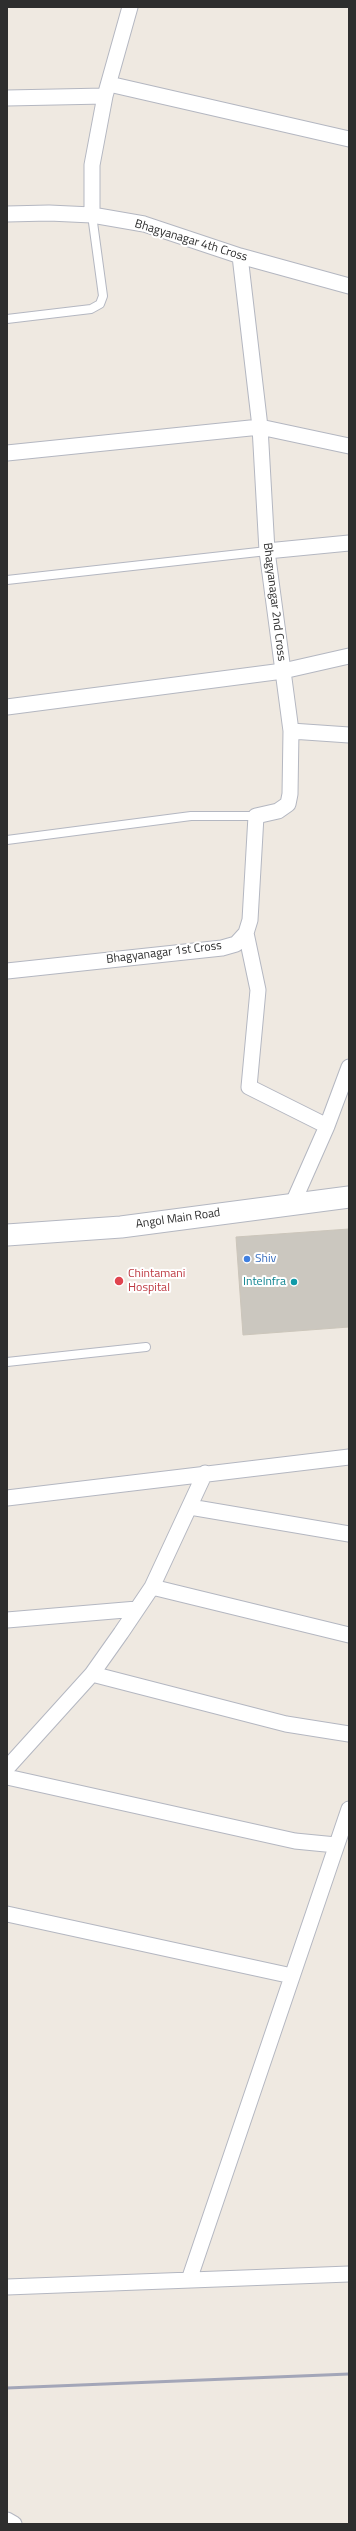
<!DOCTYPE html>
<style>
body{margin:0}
#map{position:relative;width:356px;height:2531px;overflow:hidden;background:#efe9e1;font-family:"Titillium Web",sans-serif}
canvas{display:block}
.frame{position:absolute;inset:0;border:8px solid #2e2e2e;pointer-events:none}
</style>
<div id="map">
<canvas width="356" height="2531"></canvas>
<div class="frame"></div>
</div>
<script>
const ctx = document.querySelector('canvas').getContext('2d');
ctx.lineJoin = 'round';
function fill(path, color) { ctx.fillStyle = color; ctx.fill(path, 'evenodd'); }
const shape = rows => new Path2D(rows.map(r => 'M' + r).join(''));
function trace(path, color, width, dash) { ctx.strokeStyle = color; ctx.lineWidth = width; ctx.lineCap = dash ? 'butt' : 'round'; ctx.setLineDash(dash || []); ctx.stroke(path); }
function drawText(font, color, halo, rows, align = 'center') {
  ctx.font = font + ' "Titillium Web",sans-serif'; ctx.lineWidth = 4; ctx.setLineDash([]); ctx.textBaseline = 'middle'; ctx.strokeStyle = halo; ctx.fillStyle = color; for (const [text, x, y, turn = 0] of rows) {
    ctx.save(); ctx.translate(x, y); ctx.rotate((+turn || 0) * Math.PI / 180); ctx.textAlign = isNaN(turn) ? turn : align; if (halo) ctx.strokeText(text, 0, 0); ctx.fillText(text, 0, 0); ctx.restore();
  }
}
const building = shape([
 [349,1229,349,1327,243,1335,236,1237,349,1229]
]);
const lane = shape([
 [7,319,91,309,100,304,103,296,92,215],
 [7,580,267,551],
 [7,840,191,816,256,816],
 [7,1362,146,1347]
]);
const street = shape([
 [109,84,349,139],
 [7,98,105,96],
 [7,214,49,213,92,215,144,224,240,256,349,286],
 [92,215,92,165,105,96,130,7],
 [7,453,260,427,349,446],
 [267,551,349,543],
 [7,707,283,671,349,656],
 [291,731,349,735],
 [246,933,258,990,249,1087,327,1126],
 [7,971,222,948,236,944,246,933,250,920,256,816,278,811,288,804,290,794,291,731,267,551,260,427,240,256],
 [293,1203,327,1126,349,1067],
 [7,1498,349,1457],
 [190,1507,349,1534],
 [152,1587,349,1635],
 [7,1620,137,1609],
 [92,1674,286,1724,349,1734],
 [7,1768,92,1674,121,1633,152,1587,205,1473],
 [7,1777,295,1841,336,1845],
 [7,1914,292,1976],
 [189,2280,349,1809],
 [7,2287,349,2274],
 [7,2520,14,2524]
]);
const secondary = shape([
 [7,1235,121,1227,349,1197]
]);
const rail = shape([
 [7,2388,349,2374]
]);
const markers = [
 [247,1259,4,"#3f7fe0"],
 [119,1281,5,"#e0444e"],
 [294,1282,4,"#0f9aa8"]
];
const streetNames = [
 ["Bhagyanagar 4th Cross",191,241,17],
 ["Bhagyanagar 2nd Cross",274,602,83],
 ["Bhagyanagar 1st Cross",164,953,-7],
 ["Angol Main Road",178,1219,-8]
];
const shopNames = [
 ["Shiv",255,1259]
];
const healthNames = [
 ["Chintamani",128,1274],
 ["Hospital",128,1288]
];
const cultureNames = [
 ["Intelnfra",286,1282]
];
fill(building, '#cbc7bf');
trace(building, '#cbc5ba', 1);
trace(lane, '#b4b7c1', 10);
trace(street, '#b4b7c1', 17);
trace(secondary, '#b4b7c1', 23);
trace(lane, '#fff', 8);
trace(street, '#fff', 15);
trace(secondary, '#fff', 21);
trace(rail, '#a3a6b8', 3);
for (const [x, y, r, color] of markers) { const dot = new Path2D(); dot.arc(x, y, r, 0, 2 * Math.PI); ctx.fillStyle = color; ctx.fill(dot); trace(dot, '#fff', 1.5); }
drawText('12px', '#2e2e2e', '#fff', streetNames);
drawText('12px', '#366cbe', '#fff', shopNames, 'left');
drawText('12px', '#be3a42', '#fff', healthNames, 'left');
drawText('12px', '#0d838f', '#fff', cultureNames, 'right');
</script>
